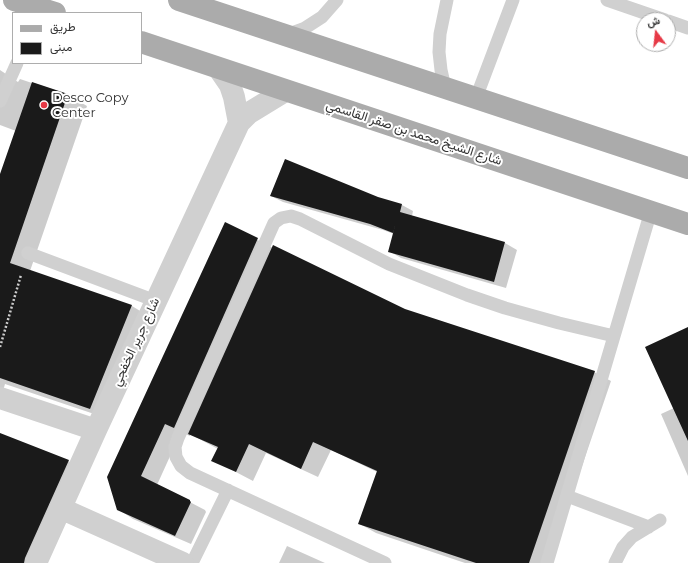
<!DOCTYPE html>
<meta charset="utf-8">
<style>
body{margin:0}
#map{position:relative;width:688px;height:563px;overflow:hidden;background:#fff;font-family:Montserrat,Vazirmatn,sans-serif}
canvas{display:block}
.legend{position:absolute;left:12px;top:12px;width:130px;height:52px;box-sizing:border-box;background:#fff;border:1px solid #adadad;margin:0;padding:5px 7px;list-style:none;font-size:12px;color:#333}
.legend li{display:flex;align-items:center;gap:8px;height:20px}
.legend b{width:20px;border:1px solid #adadad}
.north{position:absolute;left:636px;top:12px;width:40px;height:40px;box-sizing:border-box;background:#fff;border:1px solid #adadad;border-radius:50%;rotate:345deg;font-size:11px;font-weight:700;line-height:16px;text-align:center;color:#333}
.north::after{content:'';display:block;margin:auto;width:14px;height:18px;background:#e63946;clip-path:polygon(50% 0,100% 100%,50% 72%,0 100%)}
</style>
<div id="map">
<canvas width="688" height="563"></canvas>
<ul class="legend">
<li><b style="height:5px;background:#ababab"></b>طريق</li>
<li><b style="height:11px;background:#1a1a1a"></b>مبنى</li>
</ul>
<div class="north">ش</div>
</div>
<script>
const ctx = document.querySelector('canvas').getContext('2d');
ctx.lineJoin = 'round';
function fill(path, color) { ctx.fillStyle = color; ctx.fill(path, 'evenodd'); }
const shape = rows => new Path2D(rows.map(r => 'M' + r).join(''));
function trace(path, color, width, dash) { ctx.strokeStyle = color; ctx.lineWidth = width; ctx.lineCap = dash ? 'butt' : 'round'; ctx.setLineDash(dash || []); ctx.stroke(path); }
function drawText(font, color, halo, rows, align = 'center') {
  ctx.font = font + ' Montserrat,Vazirmatn,sans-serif'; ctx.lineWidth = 4; ctx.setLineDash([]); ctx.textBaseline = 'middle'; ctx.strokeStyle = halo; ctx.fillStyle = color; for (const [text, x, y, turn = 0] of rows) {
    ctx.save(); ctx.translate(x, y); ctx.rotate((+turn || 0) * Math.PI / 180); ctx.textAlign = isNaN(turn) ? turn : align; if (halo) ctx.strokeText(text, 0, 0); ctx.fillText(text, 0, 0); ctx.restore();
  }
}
const shadow = shape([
 [0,70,18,82,20,79,68,95,87,106,30,271,132,306,150,317,109,419,5,384,3,391,0,390,0,177,16,131,0,125],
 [271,196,378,198,402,205,413,211,412,216,505,243,517,250,506,288,401,258,389,251,394,234,383,230,283,202],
 [225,223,273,248,405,310,594,372,611,381,549,563,465,563,376,533,360,524,377,472,331,450,318,477,266,453,253,481,213,460,218,449,190,434,190,436,181,432,157,485,205,510,206,512,191,544,133,519,118,509],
 [688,334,688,476,661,414,674,408],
 [0,434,68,461,84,470,42,563,0,563],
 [287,546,325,563,279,563]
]);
const building = shape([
 [32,82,68,94,10,263,132,305,90,409,0,378,0,174],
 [285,159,378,197,402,204,400,212,505,242,494,282,388,252,396,222,393,233,370,224,270,196],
 [225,222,258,238,174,428,165,424,141,476,190,500,190,501,191,502,175,536,117,510,107,477],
 [273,245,405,309,595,371,529,563,476,563,358,524,377,471,313,442,301,469,249,444,236,472,211,461,218,447,188,434],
 [688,327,688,441,645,347],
 [0,433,69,460,25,558,24,563,0,563]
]);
const path = shape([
 [0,347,21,275]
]);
const lane = shape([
 [607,0,665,20],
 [668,21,688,28],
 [286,35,305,28,322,17,337,0],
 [445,88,441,70,439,52,440,34,447,0],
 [476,98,513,0],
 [0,101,17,63],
 [28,253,156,301],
 [567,496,649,527],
 [192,563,228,490],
 [385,563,190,473,181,466,176,457,175,447,178,438,274,223,281,218,291,216,300,219,389,264,467,295,505,308,559,323,614,336],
 [547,563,651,211],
 [615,563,623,547,632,537,660,520]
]);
const street = shape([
 [219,69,230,85,234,97,239,123],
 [0,398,96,430],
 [60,508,183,563],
 [36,563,96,430,239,123,249,113,285,91]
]);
const primary = shape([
 [14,0,55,13],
 [179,0,688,168],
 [141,42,688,224]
]);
const markers = [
 [44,105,4,"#e63946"]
];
const poiNames = [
 ["Desco Copy",52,98],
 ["Center",52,113]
];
const streetNames = [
 ["شارع الشيخ محمد بن صقر القاسمي",414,133,18],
 ["شارع جرير الخفجي",136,342,-65]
];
fill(shadow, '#0003');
fill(building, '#1a1a1a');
trace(path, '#cdcdcd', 2.5, [2, 2]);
trace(lane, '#d0d0d0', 13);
trace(street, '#d0d0d0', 22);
trace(primary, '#ababab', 22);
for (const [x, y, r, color] of markers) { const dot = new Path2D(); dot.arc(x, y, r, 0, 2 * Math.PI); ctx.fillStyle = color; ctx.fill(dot); trace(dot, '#fff', 1.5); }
drawText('13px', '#333', '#fff', poiNames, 'left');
drawText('13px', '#333', '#fff', streetNames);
</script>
